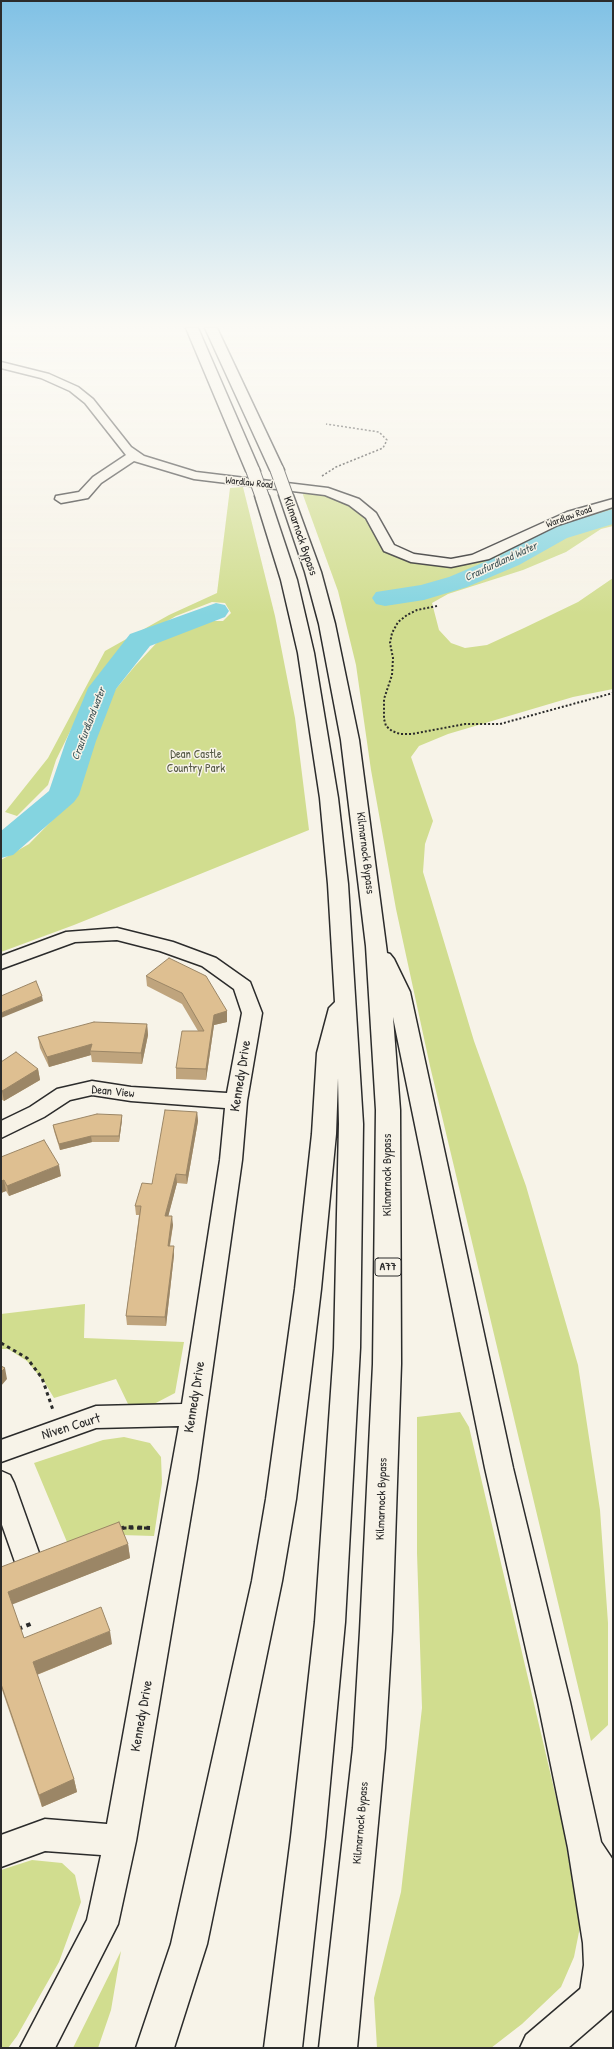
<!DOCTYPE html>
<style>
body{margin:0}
#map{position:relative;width:614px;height:2049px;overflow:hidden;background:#f7f3e8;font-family:"Patrick Hand",sans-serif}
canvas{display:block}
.frame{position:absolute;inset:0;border:2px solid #2b2b2b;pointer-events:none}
</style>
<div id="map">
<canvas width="614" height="2049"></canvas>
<div class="frame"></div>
</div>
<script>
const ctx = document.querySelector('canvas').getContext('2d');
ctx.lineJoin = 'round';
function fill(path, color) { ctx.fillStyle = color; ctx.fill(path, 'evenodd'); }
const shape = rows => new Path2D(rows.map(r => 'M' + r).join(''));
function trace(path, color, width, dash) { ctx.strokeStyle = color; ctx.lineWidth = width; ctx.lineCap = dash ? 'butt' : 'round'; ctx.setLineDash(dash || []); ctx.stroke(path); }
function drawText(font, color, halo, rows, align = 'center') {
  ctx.font = font + ' "Patrick Hand",sans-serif'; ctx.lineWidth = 3; ctx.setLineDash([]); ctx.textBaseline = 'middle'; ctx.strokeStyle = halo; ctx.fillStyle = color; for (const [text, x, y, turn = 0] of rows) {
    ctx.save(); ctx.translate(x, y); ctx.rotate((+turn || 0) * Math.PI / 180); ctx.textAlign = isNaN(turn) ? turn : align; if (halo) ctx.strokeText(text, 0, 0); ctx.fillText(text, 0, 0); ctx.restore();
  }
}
const green = shape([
 [243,487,275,616,295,718,309,830,74,925,1,952,1,860,29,844,74,798,105,702,135,666,164,635,206,621,223,621,231,613,225,603,212,602,176,616,121,648,93,685,56,760,48,785,17,816,5,812,48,758,105,651,169,615,217,593,230,488],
 [305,488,354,502,385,543,438,563,495,550,613,503,613,526,601,529,566,552,523,570,448,594,432,603,439,630,451,643,465,648,487,645,524,628,578,602,613,578,613,689,573,697,448,734,419,746,411,757,433,821,425,844,423,872,474,1041,526,1186,578,1365,600,1510,608,1623,608,1725,591,1741,430,1066,396,909,371,770,356,665,338,591,303,495],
 [85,1304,84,1338,184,1342,175,1393,152,1405,134,1406,128,1404,116,1379,54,1398,45,1383,27,1361,8,1349,1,1349,1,1314],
 [460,1412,469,1427,563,1827,580,1927,574,1957,561,1987,522,2024,491,2048,377,2048,374,1998,401,1892,422,1708,417,1553,417,1417],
 [124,1437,150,1443,161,1457,162,1483,154,1536,121,1535,72,1554,34,1463,103,1440],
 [32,1860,62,1863,75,1875,81,1902,59,1962,17,2036,8,2048,1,2048,1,1870],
 [121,1951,111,2010,98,2048,73,2048]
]);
const river = shape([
 [613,509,613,524,567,538,519,565,467,587,424,600,385,606,376,604,372,598,376,592,421,585,449,577,501,555,549,528,613,509],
 [216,603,225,605,229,611,225,617,150,646,116,689,96,741,79,795,74,802,13,855,1,858,1,831,49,791,66,741,88,688,130,634,216,603]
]);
const pathFar3 = shape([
 [322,476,336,467,383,448,387,440,379,432,326,424]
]);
const pathFar2 = shape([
 [437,606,417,610,407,615,398,622,392,633,390,643,393,658,392,675,384,699,384,719,386,726,392,731,400,734,412,734,465,724,500,724,613,693]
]);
const pathFar1 = shape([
 [1,1343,27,1358,42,1378,53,1410],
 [123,1528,147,1528]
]);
const path = shape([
 [120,1529,125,1527,150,1528],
 [18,1629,33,1623]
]);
const minor = shape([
 [1,362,49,374,78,387,93,399,131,447,144,456,196,472,328,488,359,499,376,513,394,545,414,554,451,559,472,555,567,512,613,499,613,507,558,525,489,559,451,567,411,562,384,551,366,518,349,505,325,495,194,479,134,461,101,483,88,498,61,503,55,499,56,496,79,492,93,477,126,455,85,403,70,391,41,378,1,368,1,362],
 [117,928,173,942,216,958,250,982,262,1013,247,1101,242,1160,197,1479,136,1841,118,1924,55,2048,20,2048,87,1920,101,1855,45,1851,1,1867,1,1835,45,1819,107,1824,179,1426,96,1428,1,1462,1,1440,96,1406,182,1404,220,1160,225,1108,131,1101,92,1095,70,1100,44,1117,1,1138,1,1121,30,1107,57,1089,92,1081,131,1087,227,1093,242,1013,234,989,202,966,160,951,117,940,75,942,1,969,1,956,66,932,117,928],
 [1,1471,10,1475,14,1483,39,1553,35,1562,25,1565,15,1562,1,1522,1,1471]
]);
const major = shape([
 [613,1967,613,2009,568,2048,520,2048,526,2035,600,1972,613,1967]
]);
const highway = shape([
 [186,328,198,328,260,471,258,474,248,474,246,471,186,328],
 [205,328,217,328,284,470,282,473,277,474,272,473,270,470,205,328],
 [286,491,291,492,293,495,321,572,335,624,359,740,387,953,390,954,394,959,410,992,513,1468,570,1702,601,1842,613,1860,613,2004,610,2011,597,2016,584,2011,579,1998,584,1965,583,1943,568,1848,538,1702,485,1468,393,1017,400,1110,401,1364,392,1631,385,1748,357,2048,319,2048,353,1748,360,1631,373,1364,376,1110,366,946,341,740,319,624,305,572,279,495,281,492,286,491],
 [262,492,267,493,269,496,297,580,314,653,338,798,348,884,363,1124,360,1348,345,1622,325,1837,302,2048,264,2048,291,1837,315,1622,334,1348,339,1124,338,1078,336,1134,321,1289,296,1499,282,1581,207,1944,174,2048,136,2048,171,1944,252,1581,266,1499,295,1289,312,1134,317,1053,329,1008,335,1002,328,884,320,798,298,653,281,580,255,496,257,493,262,492]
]);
const highwayBridge = shape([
 [277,470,286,495],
 [253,471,262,496]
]);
const wall = shape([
 [146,976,227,1011,227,1022,214,1025,206,1080,176,1079,176,1068,198,1031,182,1004,147,986],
 [147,1024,148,1035,142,1064,92,1062,91,1055,49,1067,40,1048,38,1037],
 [1,1062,38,1069,40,1080,4,1101,1,1099],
 [197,1112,198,1121,187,1184,177,1183,168,1216,173,1225,170,1246,174,1255,166,1326,127,1325,126,1316,139,1215,136,1215,135,1206,152,1184],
 [122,1115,122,1120,119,1142,92,1142,60,1150,54,1131,53,1125],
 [1,1157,61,1176,9,1196,6,1191,1,1193],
 [128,1544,130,1558,12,1604,24,1638,112,1644,37,1675,74,1779,77,1792,42,1807,1,1687,1,1567]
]);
const shadedWall = shape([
 [42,996,43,1001,1,1018,1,1013],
 [227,1011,227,1022,214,1025,206,1080,206,1069,214,1015],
 [147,1024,148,1035,142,1064,141,1053],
 [92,1044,90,1051,91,1055,49,1067,47,1057],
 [38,1069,40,1080,4,1101,2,1091],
 [197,1112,198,1121,187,1184,186,1175],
 [122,1115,122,1120,119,1142,119,1136],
 [91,1136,92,1142,60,1150,59,1144],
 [59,1165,61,1176,9,1196,7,1186],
 [176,1174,177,1183,166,1225,165,1216],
 [4,1180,6,1191,1,1193,1,1181],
 [172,1216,173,1225,168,1255,168,1246],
 [174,1246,174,1255,166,1326,165,1317],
 [5,1368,7,1379,1,1386,1,1372],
 [128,1544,130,1558,11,1605,8,1592],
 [110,1631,112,1644,36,1675,33,1662],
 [74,1779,77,1792,42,1807,39,1795]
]);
const building = shape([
 [169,958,206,976,227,1011,214,1015,206,1069,176,1068,182,1031,204,1031,182,993,146,976,169,958],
 [36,981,42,996,1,1013,1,996,36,981],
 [94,1022,147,1024,141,1053,90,1051,92,1044,47,1057,38,1037,94,1022],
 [16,1052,38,1069,2,1091,1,1089,1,1062,16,1052],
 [165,1110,197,1112,186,1175,176,1174,165,1216,172,1216,168,1246,174,1246,165,1317,126,1316,141,1206,135,1206,142,1183,152,1184,165,1110],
 [97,1114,122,1115,119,1136,91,1136,59,1144,53,1125,97,1114],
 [44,1140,59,1165,7,1186,4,1180,1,1181,1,1157,44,1140],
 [1,1366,5,1368,1,1372,1,1366],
 [119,1522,128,1544,8,1592,24,1638,101,1607,110,1631,33,1662,74,1779,39,1795,1,1684,1,1567,119,1522]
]);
const farStreetnames = [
 ["Wardlaw Road",249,483,6],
 ["Wardlaw Road",569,517,-20]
];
const farWaternames = [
 ["Craufurdland Water",501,562,-25],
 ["Craufurdland water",89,724,-69]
];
const shields = [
 [388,1267,26]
];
const shieldNames = [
 ["A77",388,1267]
];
const streetNames = [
 ["Kilmarnock Bypass",300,536,71],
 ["Kilmarnock Bypass",365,853,83],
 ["Dean View",113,1092,6],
 ["Kilmarnock Bypass",388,1175,-90],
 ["Kilmarnock Bypass",382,1499,-88],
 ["Kilmarnock Bypass",361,1823,-85]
];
const parkNames = [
 ["Dean Castle",196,755],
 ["Country Park",196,769]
];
const nearStreetnames = [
 ["Kennedy Drive",241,1076,-81],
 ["Kennedy Drive",195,1397,-81],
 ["Niven Court",71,1427,-17],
 ["Kennedy Drive",142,1716,-80]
];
fill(green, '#d1dd8f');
fill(river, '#84d4e0');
trace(minor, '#2b2b2b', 3);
trace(major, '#2b2b2b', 3);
trace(highway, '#2b2b2b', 3);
trace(pathFar3, '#2b2b2b', 1.5, [2, 2]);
trace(pathFar2, '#2b2b2b', 2, [2, 2]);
trace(pathFar1, '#2b2b2b', 3, [3.5, 3.5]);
trace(path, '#2b2b2b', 4, [4.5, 4.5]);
fill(minor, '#f7f3e8');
fill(major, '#f7f3e8');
fill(highway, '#f7f3e8');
trace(highwayBridge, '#2b2b2b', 15, []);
trace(highwayBridge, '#f7f3e8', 13);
fill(wall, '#bfa47d');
fill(shadedWall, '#9b8666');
fill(building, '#debf91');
trace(building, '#9b8666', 1);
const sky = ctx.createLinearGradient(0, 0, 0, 615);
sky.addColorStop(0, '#80c1e5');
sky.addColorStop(0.53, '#fbfaf5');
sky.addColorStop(1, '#fbfaf500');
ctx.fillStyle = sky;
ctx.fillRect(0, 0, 614, 615);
drawText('10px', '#2b2b2b', '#f7f3e8', farStreetnames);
drawText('italic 11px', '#415558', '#f7f3e8', farWaternames);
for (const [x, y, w] of shields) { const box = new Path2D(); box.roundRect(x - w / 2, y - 9, w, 18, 3); ctx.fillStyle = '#f7f3e8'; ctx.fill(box); trace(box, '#2b2b2b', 1); }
drawText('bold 11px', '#2b2b2b', null, shieldNames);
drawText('12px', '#2b2b2b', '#f7f3e8', streetNames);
drawText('12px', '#545844', '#f7f3e8', parkNames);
drawText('14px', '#2b2b2b', '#f7f3e8', nearStreetnames);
</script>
